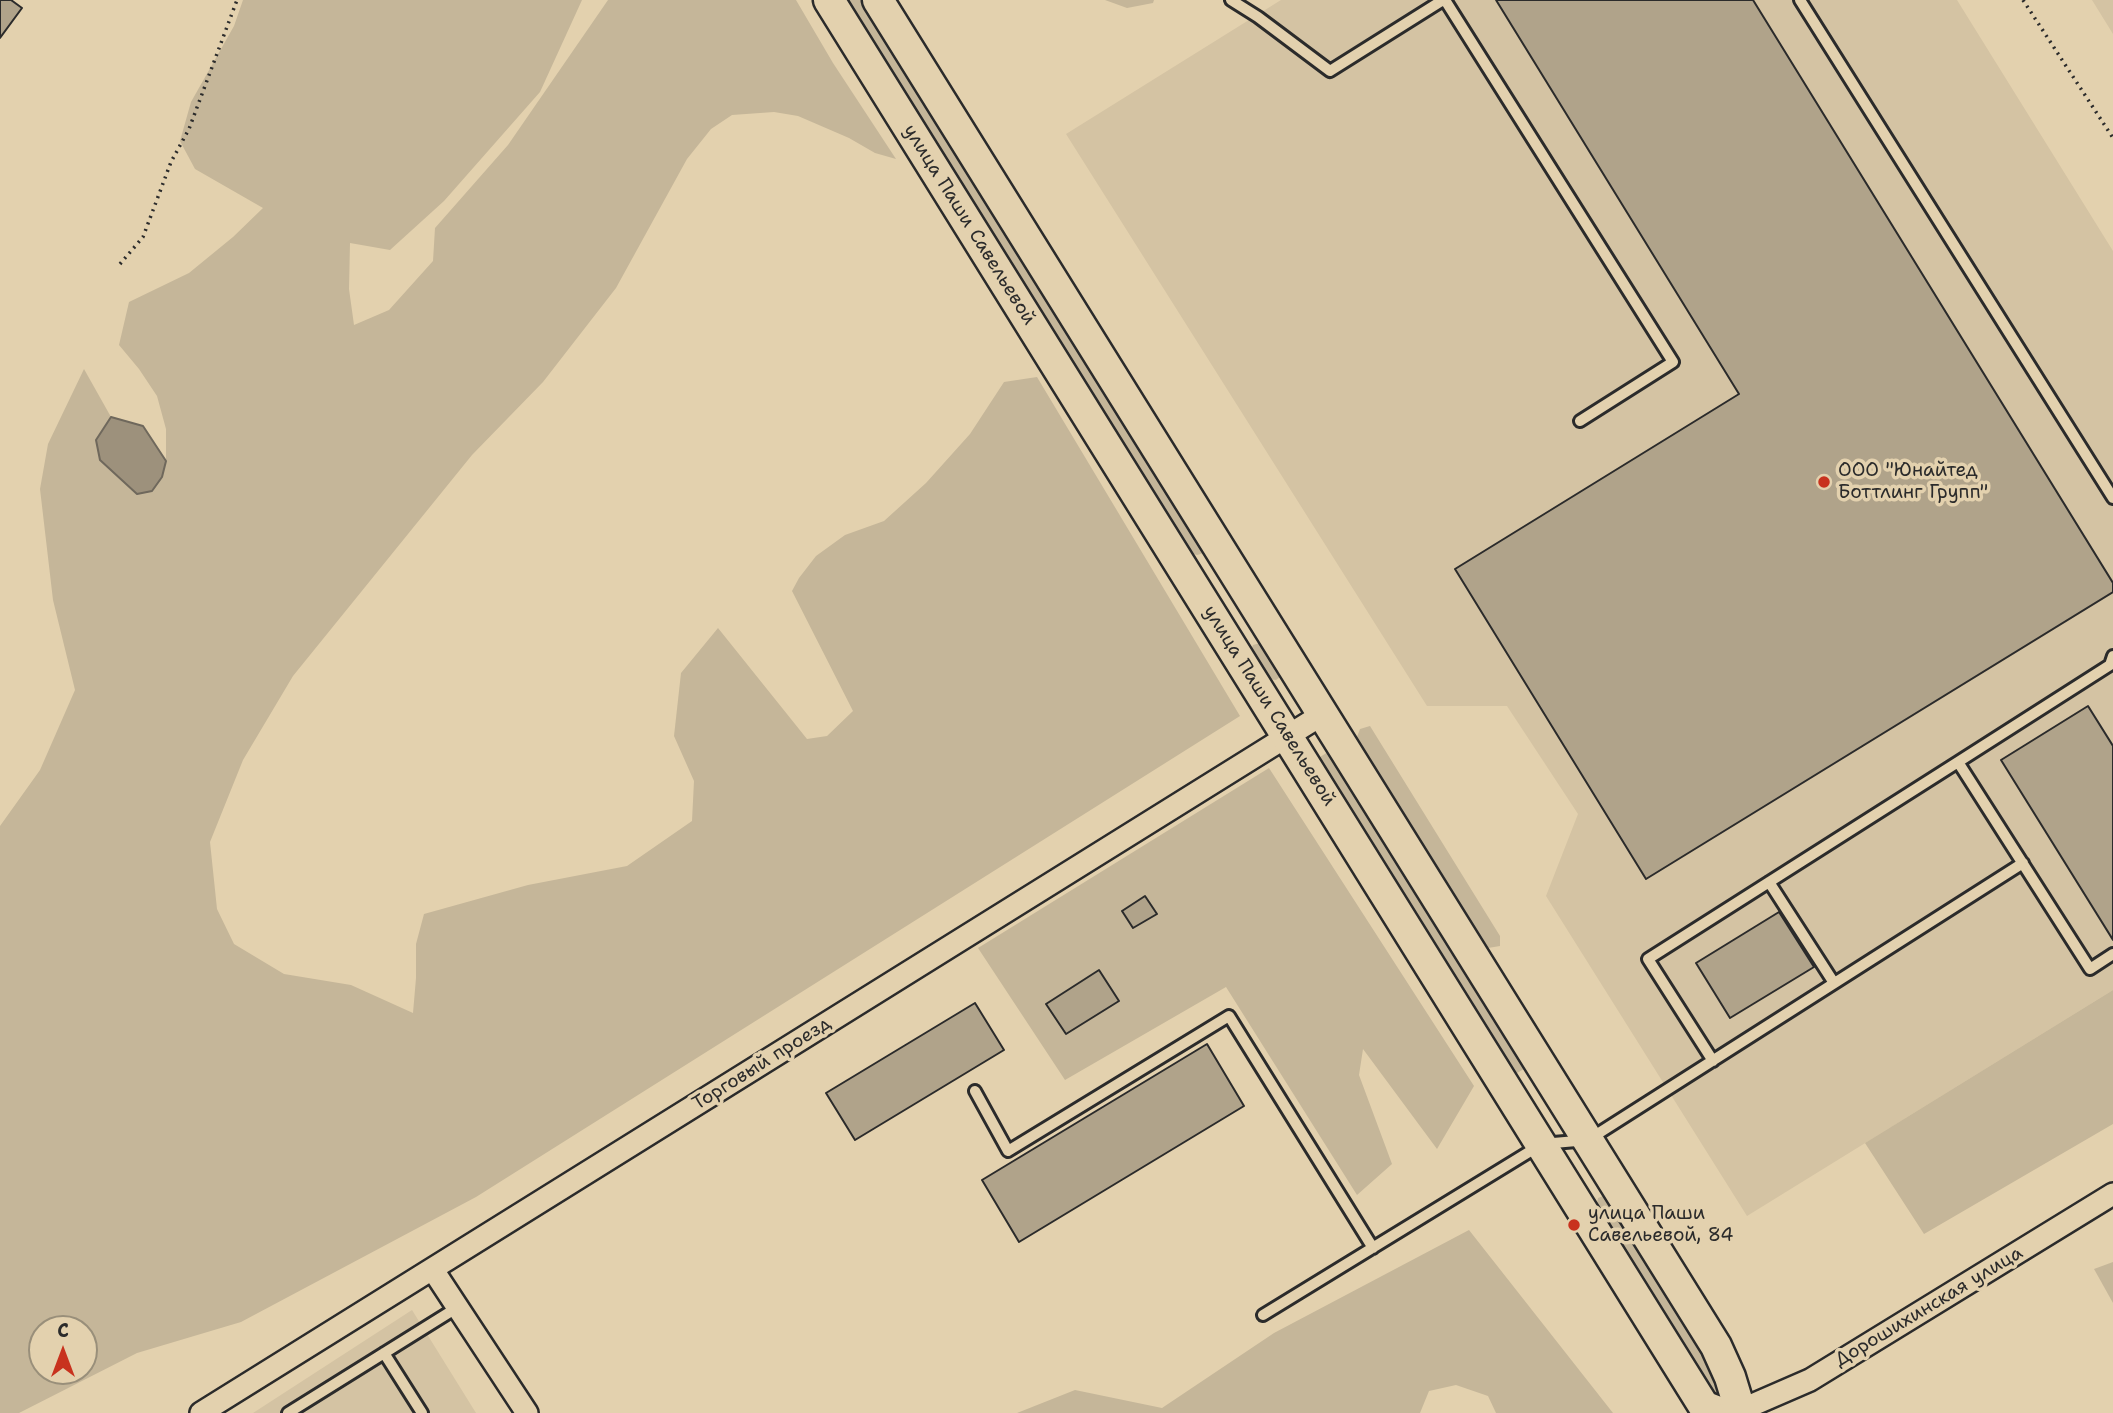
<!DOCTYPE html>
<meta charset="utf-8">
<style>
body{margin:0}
#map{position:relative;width:2113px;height:1413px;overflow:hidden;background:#e3d1ae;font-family:"Shantell Sans",sans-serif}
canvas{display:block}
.north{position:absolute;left:28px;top:1315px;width:70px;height:70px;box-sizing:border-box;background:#e3d1ae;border:2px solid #998f7a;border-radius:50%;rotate:0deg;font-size:19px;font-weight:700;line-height:28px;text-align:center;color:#2b2b2b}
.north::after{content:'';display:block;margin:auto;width:24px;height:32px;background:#c8321e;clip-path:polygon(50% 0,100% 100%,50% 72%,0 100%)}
</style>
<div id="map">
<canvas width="2113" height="1413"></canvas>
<div class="north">С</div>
</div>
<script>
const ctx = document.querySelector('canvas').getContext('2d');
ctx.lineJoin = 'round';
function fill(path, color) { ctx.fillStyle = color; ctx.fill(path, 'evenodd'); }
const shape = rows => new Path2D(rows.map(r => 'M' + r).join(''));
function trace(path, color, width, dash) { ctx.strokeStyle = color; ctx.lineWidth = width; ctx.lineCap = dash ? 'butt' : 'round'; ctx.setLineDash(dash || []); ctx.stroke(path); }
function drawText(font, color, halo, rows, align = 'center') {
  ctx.font = font + ' "Shantell Sans",sans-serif'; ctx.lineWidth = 7; ctx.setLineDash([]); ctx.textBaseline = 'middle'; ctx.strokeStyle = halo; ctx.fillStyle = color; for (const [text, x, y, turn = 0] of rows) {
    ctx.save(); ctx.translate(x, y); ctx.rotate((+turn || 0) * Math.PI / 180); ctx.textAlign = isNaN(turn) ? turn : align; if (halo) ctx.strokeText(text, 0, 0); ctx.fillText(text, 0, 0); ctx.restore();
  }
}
const built = shape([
 [1281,0,1957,0,2113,251,2113,990,1747,1216,1546,896,1578,814,1507,706,1427,706,1066,134],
 [2092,0,2113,0,2113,34],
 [412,1310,476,1413,253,1413]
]);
const green = shape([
 [243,0,582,0,540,92,444,201,390,250,350,243,349,289,354,325,389,310,433,261,435,228,508,145,608,0,796,0,833,63,896,159,875,153,849,138,798,116,774,112,732,115,711,129,687,159,616,288,543,382,472,455,293,676,243,760,210,842,217,909,234,944,284,974,351,985,413,1013,416,978,416,944,424,914,528,885,627,866,692,821,694,781,674,736,681,673,718,628,807,739,827,736,853,711,792,591,799,578,816,556,845,535,884,521,926,483,970,434,1004,382,1037,377,1240,716,476,1197,241,1322,137,1353,19,1413,0,1413,0,826,40,770,75,690,53,600,40,489,48,444,84,369,111,417,96,440,166,461,166,429,157,396,139,369,119,345,129,302,189,273,233,237,263,208,195,169,180,141,191,102,234,26],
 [42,1329,84,1329,84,1371,42,1371],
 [843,0,867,0,1207,542,1204,553,1197,555,1191,553],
 [1105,0,1154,0,1153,3,1127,8],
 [1264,642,1284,674,1276,680,1268,679,1250,652,1253,645],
 [1370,726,1500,936,1500,946,1488,948,1357,737,1360,729],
 [1328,752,1334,753,1526,1061,1524,1069,1517,1073,1510,1072,1320,765,1320,757],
 [1269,768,1474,1086,1437,1149,1363,1049,1359,1075,1392,1164,1357,1195,1226,987,1065,1080,978,948],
 [2113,990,2113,1124,1924,1234,1865,1143],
 [1603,1196,1611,1196,1647,1251,1723,1388,1715,1392,1709,1389,1596,1208,1598,1198],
 [1469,1230,1613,1413,1496,1413,1488,1396,1456,1385,1429,1391,1420,1413,1017,1413,1075,1390,1162,1408,1274,1333],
 [2113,1262,2113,1303,2094,1269]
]);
const water = shape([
 [111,417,143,426,166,461,162,477,152,491,137,494,100,460,96,440,111,417]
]);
const building = shape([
 [0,0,11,0,22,8,0,38,0,0],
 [1496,0,1753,0,2113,583,2113,592,1646,879,1455,569,1739,394,1496,0],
 [2088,706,2113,746,2113,940,2001,760,2088,706],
 [1145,896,1157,914,1133,928,1122,911,1145,896],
 [1779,912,1814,967,1730,1018,1696,963,1779,912],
 [1099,970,1119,1001,1066,1034,1046,1004,1099,970],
 [975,1003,1004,1050,855,1140,826,1093,975,1003],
 [1207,1044,1244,1106,1019,1242,982,1180,1207,1044]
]);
const path = shape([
 [2023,0,2113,138],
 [120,264,143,237,171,162,189,129,237,0]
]);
const lane = shape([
 [1231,0,1258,17,1330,71,1443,0],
 [1445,0,1673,362,1580,421],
 [1800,0,2113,498],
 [1958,762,2110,665,2113,656],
 [1769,882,1834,983],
 [1713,1061,1648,959,1958,762,2090,969,2113,954],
 [975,1091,1008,1151,1229,1016,1373,1248],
 [1263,1315,1542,1144,1588,1140,2023,863],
 [384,1353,422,1413],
 [288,1413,458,1307]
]);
const street = shape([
 [433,1270,527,1413],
 [1700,1400,1726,1410,1741,1410,1810,1380,2113,1194],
 [201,1413,1323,714]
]);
const secondary = shape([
 [829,0,1708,1413],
 [878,0,1716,1346,1730,1377,1741,1413]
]);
const markers = [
 [1824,482,7,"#c8321e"],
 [1574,1225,7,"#c8321e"]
];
const streetNames = [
 ["улица Паши Савельевой",969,225,58],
 ["улица Паши Савельевой",1269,706,58],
 ["Торговый проезд",762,1064,-32],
 ["Дорошихинская улица",1929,1307,-31]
];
const poiNames = [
 ["ООО \"Юнайтед",1838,471],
 ["Боттлинг Групп\"",1838,493],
 ["улица Паши",1588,1214],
 ["Савельевой, 84",1588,1236]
];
fill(built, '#d4c3a3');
fill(green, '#c5b699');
fill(water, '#9d917c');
trace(water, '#6f685c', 2);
fill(building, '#b0a38a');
trace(building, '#2b2b2b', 2);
trace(lane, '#2b2b2b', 16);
trace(street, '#2b2b2b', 26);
trace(secondary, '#2b2b2b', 35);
trace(path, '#2b2b2b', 3.5, [2, 5]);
trace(lane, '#e3d1ae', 10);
trace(street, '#e3d1ae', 21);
trace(secondary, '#e3d1ae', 30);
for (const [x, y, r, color] of markers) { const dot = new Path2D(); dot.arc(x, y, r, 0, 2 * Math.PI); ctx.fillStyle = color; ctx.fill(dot); trace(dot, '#e3d1ae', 2.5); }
drawText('19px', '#2b2b2b', '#e3d1ae', streetNames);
drawText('19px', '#2b2b2b', '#e3d1ae', poiNames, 'left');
</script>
